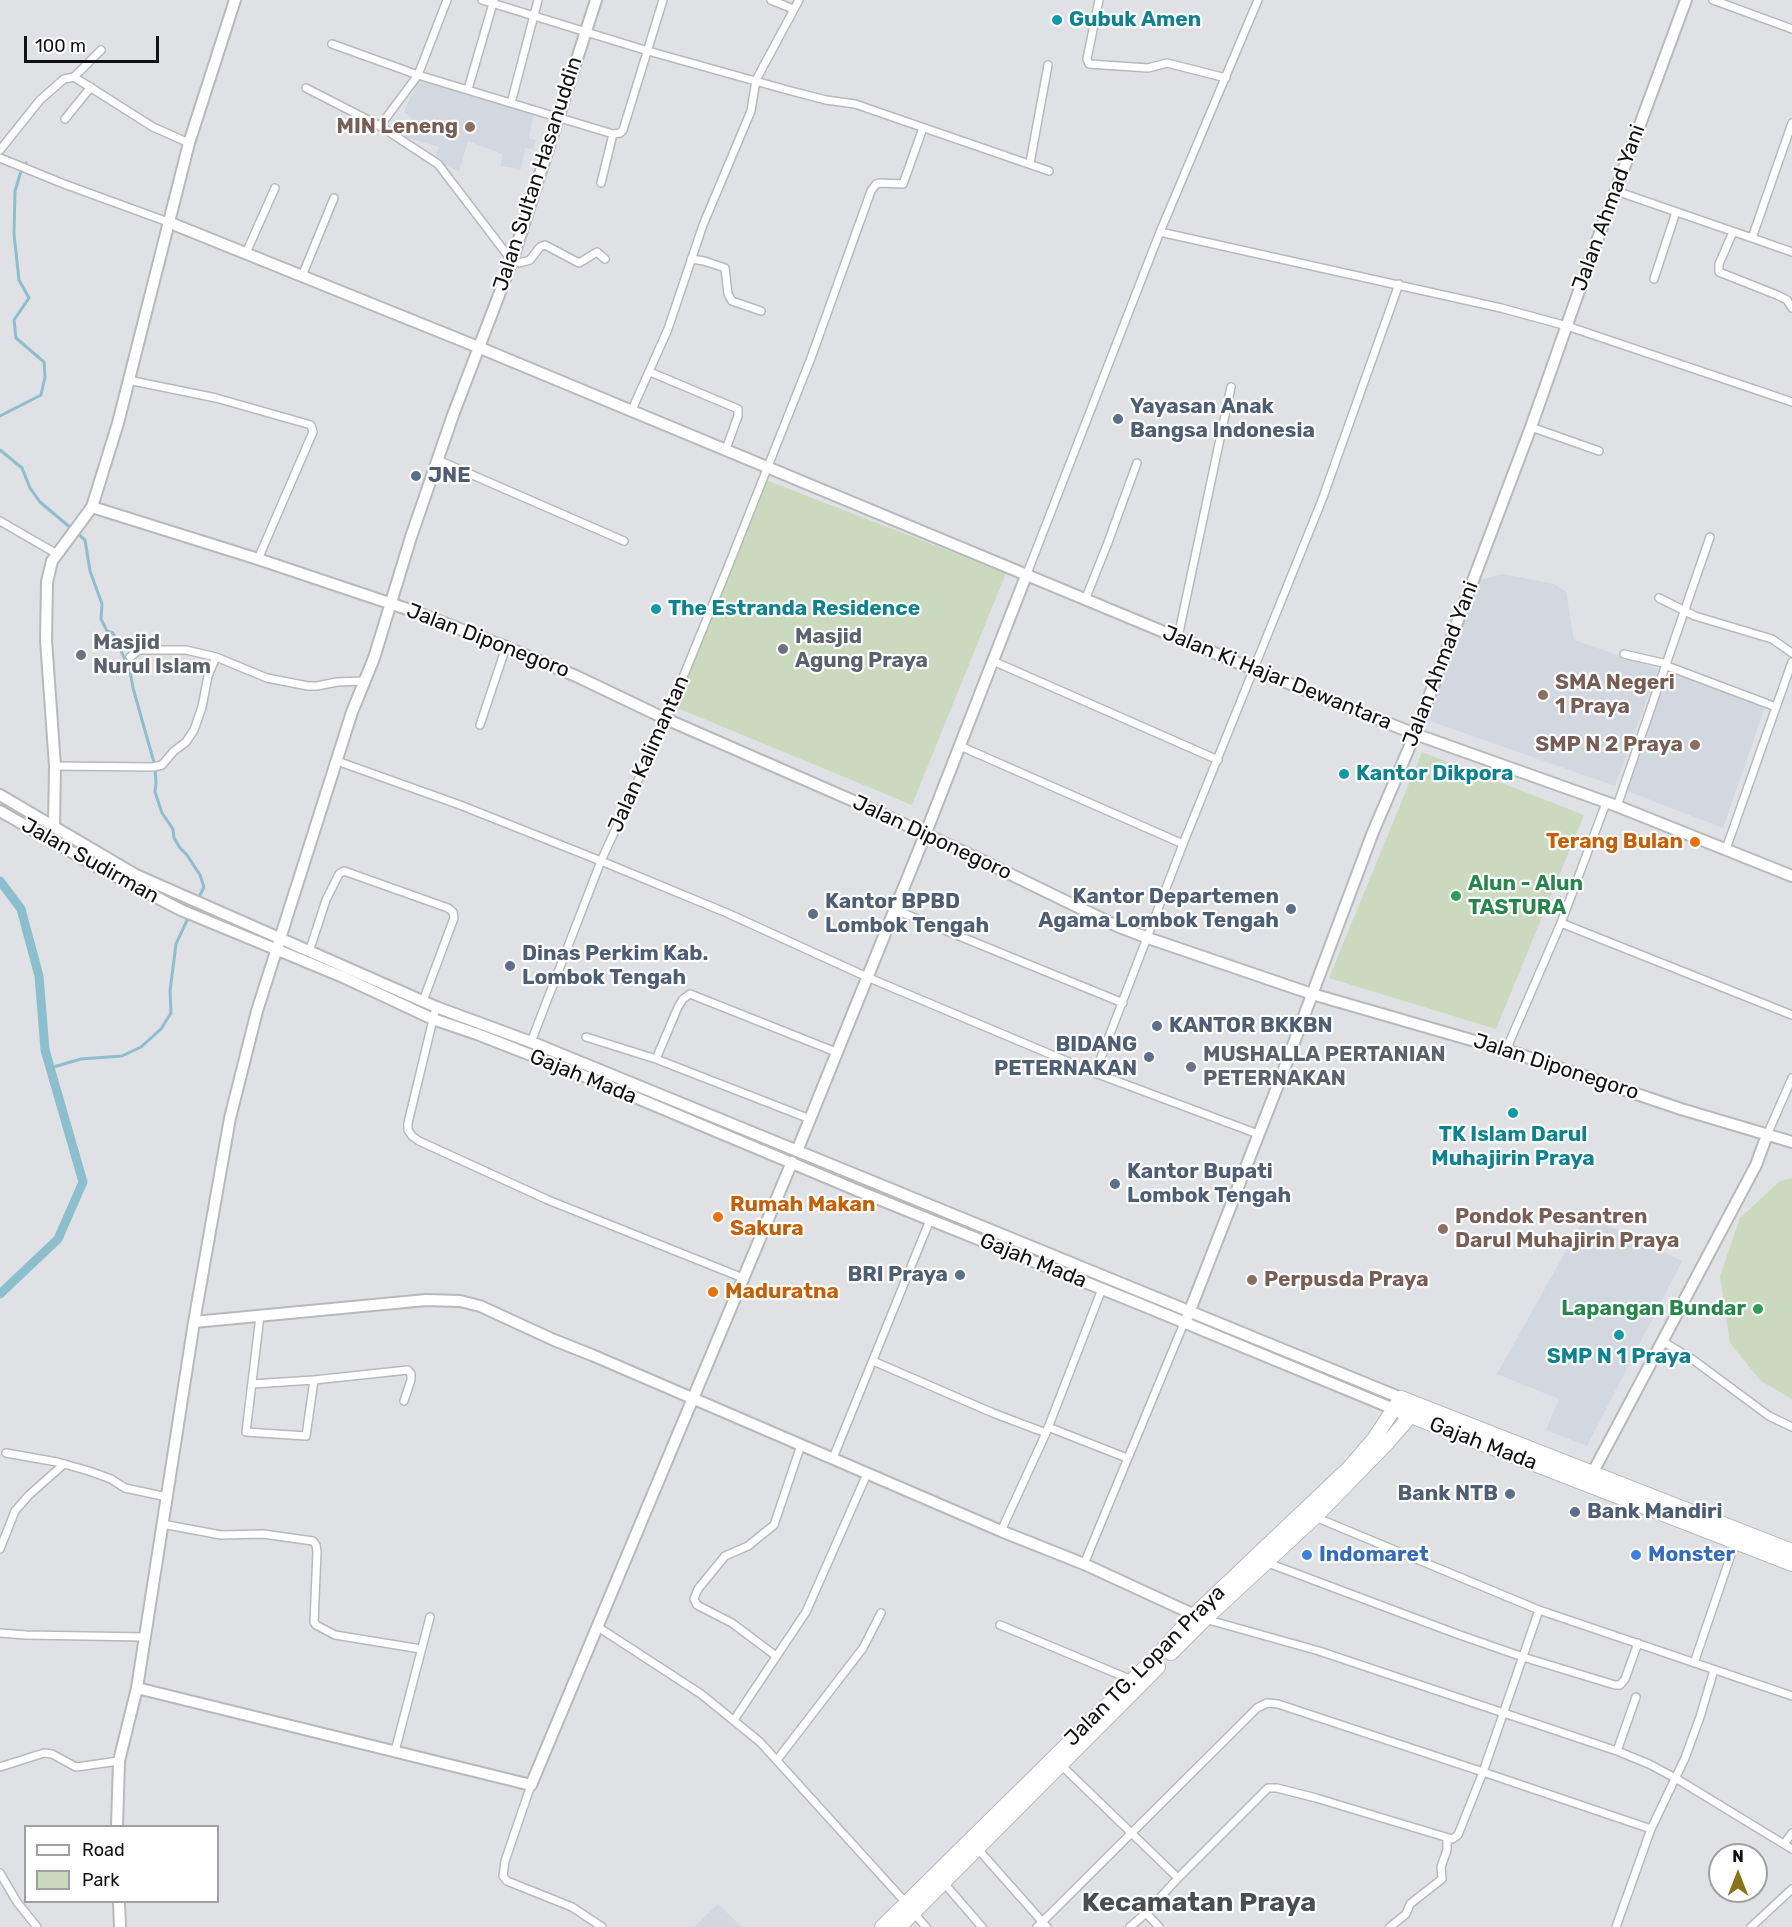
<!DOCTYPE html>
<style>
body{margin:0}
#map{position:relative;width:1792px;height:1927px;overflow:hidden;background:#e0e1e4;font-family:Rubik,sans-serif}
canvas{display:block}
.legend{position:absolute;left:24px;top:1825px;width:195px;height:78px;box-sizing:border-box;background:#fff;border:2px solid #a0a0a1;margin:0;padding:8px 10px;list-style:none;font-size:18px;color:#121213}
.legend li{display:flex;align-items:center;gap:12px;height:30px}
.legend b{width:30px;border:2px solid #a0a0a1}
.north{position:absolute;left:1708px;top:1843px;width:60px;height:60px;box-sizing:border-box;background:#fff;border:2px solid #a0a0a1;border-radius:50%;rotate:0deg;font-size:16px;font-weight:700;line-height:24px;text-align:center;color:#121213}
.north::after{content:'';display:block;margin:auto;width:21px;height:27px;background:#887518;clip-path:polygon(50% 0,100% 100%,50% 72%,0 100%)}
.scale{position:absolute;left:24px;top:36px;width:135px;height:27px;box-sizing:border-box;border:3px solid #121213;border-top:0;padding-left:8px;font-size:18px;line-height:21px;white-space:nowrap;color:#121213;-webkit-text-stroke:4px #fff;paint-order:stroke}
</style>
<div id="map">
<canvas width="1792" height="1927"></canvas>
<ul class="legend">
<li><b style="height:8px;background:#fff"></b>Road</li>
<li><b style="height:16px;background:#cbd9bf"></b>Park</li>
</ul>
<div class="north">N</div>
<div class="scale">100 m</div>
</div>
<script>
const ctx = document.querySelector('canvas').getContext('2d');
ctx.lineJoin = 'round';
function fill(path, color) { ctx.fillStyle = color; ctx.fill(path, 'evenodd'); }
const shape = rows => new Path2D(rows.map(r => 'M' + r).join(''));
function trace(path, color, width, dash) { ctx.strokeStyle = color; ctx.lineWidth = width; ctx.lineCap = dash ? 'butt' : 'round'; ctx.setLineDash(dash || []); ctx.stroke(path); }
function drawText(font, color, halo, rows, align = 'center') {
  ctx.font = font + ' Rubik,sans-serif'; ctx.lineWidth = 4.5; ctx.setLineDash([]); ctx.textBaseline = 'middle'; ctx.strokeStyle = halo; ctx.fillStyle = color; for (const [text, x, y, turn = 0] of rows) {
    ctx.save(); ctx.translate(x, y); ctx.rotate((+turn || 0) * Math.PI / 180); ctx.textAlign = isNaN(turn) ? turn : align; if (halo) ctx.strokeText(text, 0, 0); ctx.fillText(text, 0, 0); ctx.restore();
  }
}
const built = shape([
 [420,76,534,113,529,138,536,140,533,149,525,148,521,169,501,166,502,154,468,141,459,171,441,164,442,160,436,155,439,147,405,137,412,118,404,112],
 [1502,574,1554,584,1566,592,1574,640,1658,669,1615,786,1427,720,1480,580],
 [1663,671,1767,701,1723,828,1622,789],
 [1586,1215,1682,1261,1587,1446,1546,1430,1559,1399,1497,1374],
 [718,1904,742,1927,694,1927]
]);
const green = shape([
 [766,480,1006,573,912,805,675,707],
 [1422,752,1584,815,1496,1029,1329,978],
 [1792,1178,1792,1399,1761,1381,1730,1343,1720,1276,1740,1218,1780,1181]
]);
const stream = shape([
 [0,416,41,395,45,377,44,362,16,338,14,320,29,298,19,280,14,234,15,191,22,168,26,163],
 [0,450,22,468,30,488,40,502,72,529],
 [77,533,85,540,90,571,102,604,101,619,107,631,113,633,130,671,133,688,155,766,156,783,155,792,162,813,173,829,174,838,180,848,187,855,200,875,204,887,192,911],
 [50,1068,81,1059,122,1056,141,1047,161,1029,171,1013,170,991,176,944,189,916]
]);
const canal = shape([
 [0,881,21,909,39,976,45,1050,83,1182,58,1239,0,1294]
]);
const street = shape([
 [482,0,648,51,791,91,826,100,855,104,1049,171],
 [771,0,793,9],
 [1099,0,1087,59,1089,64,1148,68,1167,63,1226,78],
 [1713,0,1792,29],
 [332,44,418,75,447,0],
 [74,77,101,50],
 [306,88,380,126,418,75,613,134,601,183],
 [468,89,494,0],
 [511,103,538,0],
 [65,119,91,87],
 [1792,123,1752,238,1792,252],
 [380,126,438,164,512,261,519,263,530,260,540,247,545,245,579,263,597,252,605,259],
 [613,134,620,133,623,130,663,0],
 [0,150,40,100,64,79,74,77,153,127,189,143],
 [0,158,64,184,168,222],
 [1030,163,1048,65],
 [1616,191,1752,238],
 [1160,232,1501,308,1567,326,1792,402],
 [1733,232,1719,264,1719,272,1777,295,1787,300,1792,308],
 [246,253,275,188],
 [691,259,704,261,725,268,728,294,732,301,761,311],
 [302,276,334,198],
 [1654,279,1676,212],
 [650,372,738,409,738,416,726,449],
 [128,380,216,398,311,425,313,432,258,559],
 [631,412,668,329,703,225,751,111,756,80,799,0],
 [1531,427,1599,451],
 [438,460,624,541],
 [0,521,57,554],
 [1026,576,1160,232,1258,0],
 [1659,598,1695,616,1772,639,1792,653],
 [1085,600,1107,545,1137,463],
 [1178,637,1231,387],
 [1624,654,1667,664],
 [130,657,139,650,186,650,216,657,267,678,308,686,317,686,337,682,363,681],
 [993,661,1218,760],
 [1667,666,1776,707],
 [480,725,506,647],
 [960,746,1183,844],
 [337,761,460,805,601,861,727,913,867,977,1095,1073],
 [55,766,153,767,162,765,174,751,186,742,194,730,202,707,208,676,216,657],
 [1617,806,1710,537],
 [1726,849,1792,662],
 [893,909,1123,1003],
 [1561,923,1792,1015],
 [309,952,326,900,339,874,344,871,448,908,453,912,454,918,423,1001],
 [436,1007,408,1123,408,1130,412,1136,419,1141,548,1200,743,1278],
 [586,1037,656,1059,810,1119],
 [531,1042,601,861,666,719,728,567,811,358,871,191,876,184,880,183,903,184,923,128],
 [1506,1050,1561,923,1606,803],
 [656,1059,678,1007,683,999,690,994,836,1052],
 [1258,1134,1095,1073,1183,844,1322,500,1399,284],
 [1767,1135,1792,1078],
 [260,1316,246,1432,306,1436,314,1380],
 [1662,1341,1692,1359,1769,1416,1792,1427],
 [873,1361,993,1413,1046,1433],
 [252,1384,314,1380,408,1370,411,1374,411,1380,404,1401],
 [1048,1427,1127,1458],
 [6,1453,57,1462,89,1471,111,1479,125,1488,167,1497],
 [833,1458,930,1220],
 [1315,1517,1539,1610,1792,1696],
 [162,1524,221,1535,263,1534,313,1541,316,1545,317,1552,314,1622,316,1625,335,1635,421,1649],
 [1001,1531,1046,1433,1102,1289],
 [0,1549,15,1511,29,1495,64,1464],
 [1268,1563,1457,1634,1523,1657,1615,1685,1620,1685,1625,1679,1638,1643],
 [1084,1564,1184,1323],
 [1539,1610,1483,1772,1651,1829],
 [1205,1619,1319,1651,1617,1751,1649,1764,1677,1779,1792,1849],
 [1000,1625,1132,1680],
 [598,1627,701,1694,760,1742,907,1904],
 [0,1633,26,1635,145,1637],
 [776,1656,732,1623,697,1605,694,1599,698,1589,725,1556,748,1546,774,1525,801,1445],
 [1694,1663,1735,1543],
 [734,1720,806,1612,867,1474],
 [395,1751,430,1617],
 [1617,1751,1636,1697],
 [777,1760,863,1648,881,1613],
 [1061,1765,1178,1878,1146,1913,1159,1927],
 [0,1767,44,1753,52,1754,76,1767,119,1761],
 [531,1785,505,1861,503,1876,507,1881,572,1907,602,1927],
 [1784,1844,1792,1833],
 [977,1848,1047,1927],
 [0,1873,17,1902,37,1927],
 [943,1882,982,1927],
 [914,1913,926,1927],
 [1037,1927,1244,1721,1257,1708,1267,1703,1278,1704,1483,1772,1458,1835,1452,1839,1316,1798,1277,1788,1268,1788,1178,1878],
 [1130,1927,1146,1913],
 [1390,1927,1406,1914,1410,1904,1442,1879,1441,1867,1447,1850,1447,1839],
 [1616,1927,1651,1829,1685,1758,1700,1717,1714,1670],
 [1751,1927,1792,1889]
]);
const secondary = shape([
 [168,222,478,347,1253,669,1415,734,1617,806,1792,876],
 [92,507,118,423,189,143,235,0],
 [54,826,55,766,46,640,47,582,52,561,92,507,258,559,416,612,506,647,576,676,666,719,865,806,979,859,1117,926,1148,938,1312,994,1506,1050,1681,1109,1792,1142],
 [797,1151,925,835,1026,576],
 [1187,1318,1283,1072,1373,832,1415,734,1531,427,1587,268,1686,0],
 [194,1322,426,1300,460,1301,480,1306,554,1340,592,1355,1001,1531,1084,1564,1199,1617],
 [1593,1472,1756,1165,1767,1135],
 [137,1688,531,1785,792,1162],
 [117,1826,119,1761,137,1688,194,1322,230,1118,257,1011,352,712,374,658,411,537,453,415,512,261,596,0],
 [119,1902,120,1927]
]);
const primary = shape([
 [0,795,136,875,436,1007,531,1042,1401,1398],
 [0,811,96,866,181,910,343,977,433,1019,477,1034,587,1077,861,1192,1142,1305,1394,1409]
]);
const highway = shape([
 [1403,1413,1792,1564],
 [1171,1653,1205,1619,1315,1517,1388,1442,1419,1406],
 [882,1927,1158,1655,1194,1615,1350,1467,1374,1439,1401,1398,1792,1551],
 [899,1927,1158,1667]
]);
const markers = [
 [1057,20,6,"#0f9aa8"],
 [470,127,6,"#8d6e63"],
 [1118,419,6,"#5c6f8a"],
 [416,476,6,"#5c6f8a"],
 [656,609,6,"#0f9aa8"],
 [783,649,6,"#6b7280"],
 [81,655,6,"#6b7280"],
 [1543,695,6,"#8d6e63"],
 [1695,745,6,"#8d6e63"],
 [1344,774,6,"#0f9aa8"],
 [1695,842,6,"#e8710a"],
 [1456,896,6,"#2e9e5b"],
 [1291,909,6,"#5c6f8a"],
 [813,914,6,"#5c6f8a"],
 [510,966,6,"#5c6f8a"],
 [1157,1026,6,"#5c6f8a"],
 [1149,1057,6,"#5c6f8a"],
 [1191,1067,6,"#6b7280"],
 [1513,1113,6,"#0f9aa8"],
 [1115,1184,6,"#5c6f8a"],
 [718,1217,6,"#e8710a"],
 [1443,1229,6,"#8d6e63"],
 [960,1275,6,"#5c6f8a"],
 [1252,1280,6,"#8d6e63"],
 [713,1292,6,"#e8710a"],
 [1758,1309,6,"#2e9e5b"],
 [1619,1335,6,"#0f9aa8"],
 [1510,1494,6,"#5c6f8a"],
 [1575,1512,6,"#5c6f8a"],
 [1307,1555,6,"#3f7fe0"],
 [1636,1555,6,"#3f7fe0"]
];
const cultureNames = [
 ["Gubuk Amen",1069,20],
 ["The Estranda Residence",668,609],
 ["Kantor Dikpora",1356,774],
 ["TK Islam Darul",1513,1135,"center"],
 ["Muhajirin Praya",1513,1159,"center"],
 ["SMP N 1 Praya",1619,1357,"center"]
];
const educationNames = [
 ["MIN Leneng",458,127,"right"],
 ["SMA Negeri",1555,683],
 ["1 Praya",1555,707],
 ["SMP N 2 Praya",1683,745,"right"],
 ["Pondok Pesantren",1455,1217],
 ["Darul Muhajirin Praya",1455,1241],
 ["Perpusda Praya",1264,1280]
];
const streetNames = [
 ["Jalan Sultan Hasanuddin",538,174,-72],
 ["Jalan Ahmad Yani",1609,208,-70],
 ["Jalan Diponegoro",488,641,21],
 ["Jalan Ahmad Yani",1441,664,-69],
 ["Jalan Ki Hajar Dewantara",1277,678,22],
 ["Jalan Kalimantan",649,754,-66],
 ["Jalan Diponegoro",932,838,25],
 ["Jalan Sudirman",90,861,29],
 ["Jalan Diponegoro",1556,1067,18],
 ["Gajah Mada",583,1077,22],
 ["Gajah Mada",1033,1261,22],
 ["Gajah Mada",1483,1444,21],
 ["Jalan TG. Lopan Praya",1145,1666,-45]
];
const serviceNames = [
 ["Yayasan Anak",1130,407],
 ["Bangsa Indonesia",1130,431],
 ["JNE",428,476],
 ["Kantor Departemen",1279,897,"right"],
 ["Agama Lombok Tengah",1279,921,"right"],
 ["Kantor BPBD",825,902],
 ["Lombok Tengah",825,926],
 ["Dinas Perkim Kab.",522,954],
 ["Lombok Tengah",522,978],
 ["KANTOR BKKBN",1169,1026],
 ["BIDANG",1137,1045,"right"],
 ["PETERNAKAN",1137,1069,"right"],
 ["Kantor Bupati",1127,1172],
 ["Lombok Tengah",1127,1196],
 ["BRI Praya",948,1275,"right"],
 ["Bank NTB",1498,1494,"right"],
 ["Bank Mandiri",1587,1512]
];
const worshipNames = [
 ["Masjid",795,637],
 ["Agung Praya",795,661],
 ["Masjid",93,643],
 ["Nurul Islam",93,667],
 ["MUSHALLA PERTANIAN",1203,1055],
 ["PETERNAKAN",1203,1079]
];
const foodNames = [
 ["Terang Bulan",1683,842,"right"],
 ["Rumah Makan",730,1205],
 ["Sakura",730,1229],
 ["Maduratna",725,1292]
];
const leisureNames = [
 ["Alun - Alun",1468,884],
 ["TASTURA",1468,908],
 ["Lapangan Bundar",1746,1309,"right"]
];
const shopNames = [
 ["Indomaret",1319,1555],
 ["Monster",1648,1555]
];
const districtNames = [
 ["Kecamatan Praya",1199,1903]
];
fill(built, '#d2d7e0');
fill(green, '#cbd9bf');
trace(stream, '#8cbfcd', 3);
trace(canal, '#8cbfcd', 9);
trace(street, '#b8b9bb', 10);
trace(secondary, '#b8b9bb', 14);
trace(primary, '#b8b9bb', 14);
trace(highway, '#b8b9bb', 16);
trace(street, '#fff', 7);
trace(secondary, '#fff', 10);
trace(primary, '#fff', 10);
trace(highway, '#fff', 14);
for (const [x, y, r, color] of markers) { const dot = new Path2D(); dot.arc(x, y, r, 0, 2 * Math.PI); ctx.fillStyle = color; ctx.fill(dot); trace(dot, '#fff', 2); }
drawText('bold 21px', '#0d838f', '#fff', cultureNames, 'left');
drawText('bold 21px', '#785e54', '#fff', educationNames, 'left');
drawText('21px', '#121213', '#fff', streetNames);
drawText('bold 21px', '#4e5e75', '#fff', serviceNames, 'left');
drawText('bold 21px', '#5b616d', '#fff', worshipNames, 'left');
drawText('bold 21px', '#c56008', '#fff', foodNames, 'left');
drawText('bold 21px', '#27864d', '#fff', leisureNames, 'left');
drawText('bold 21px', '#366cbe', '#fff', shopNames, 'left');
drawText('bold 27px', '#4c4d4f', '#fff', districtNames);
</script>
